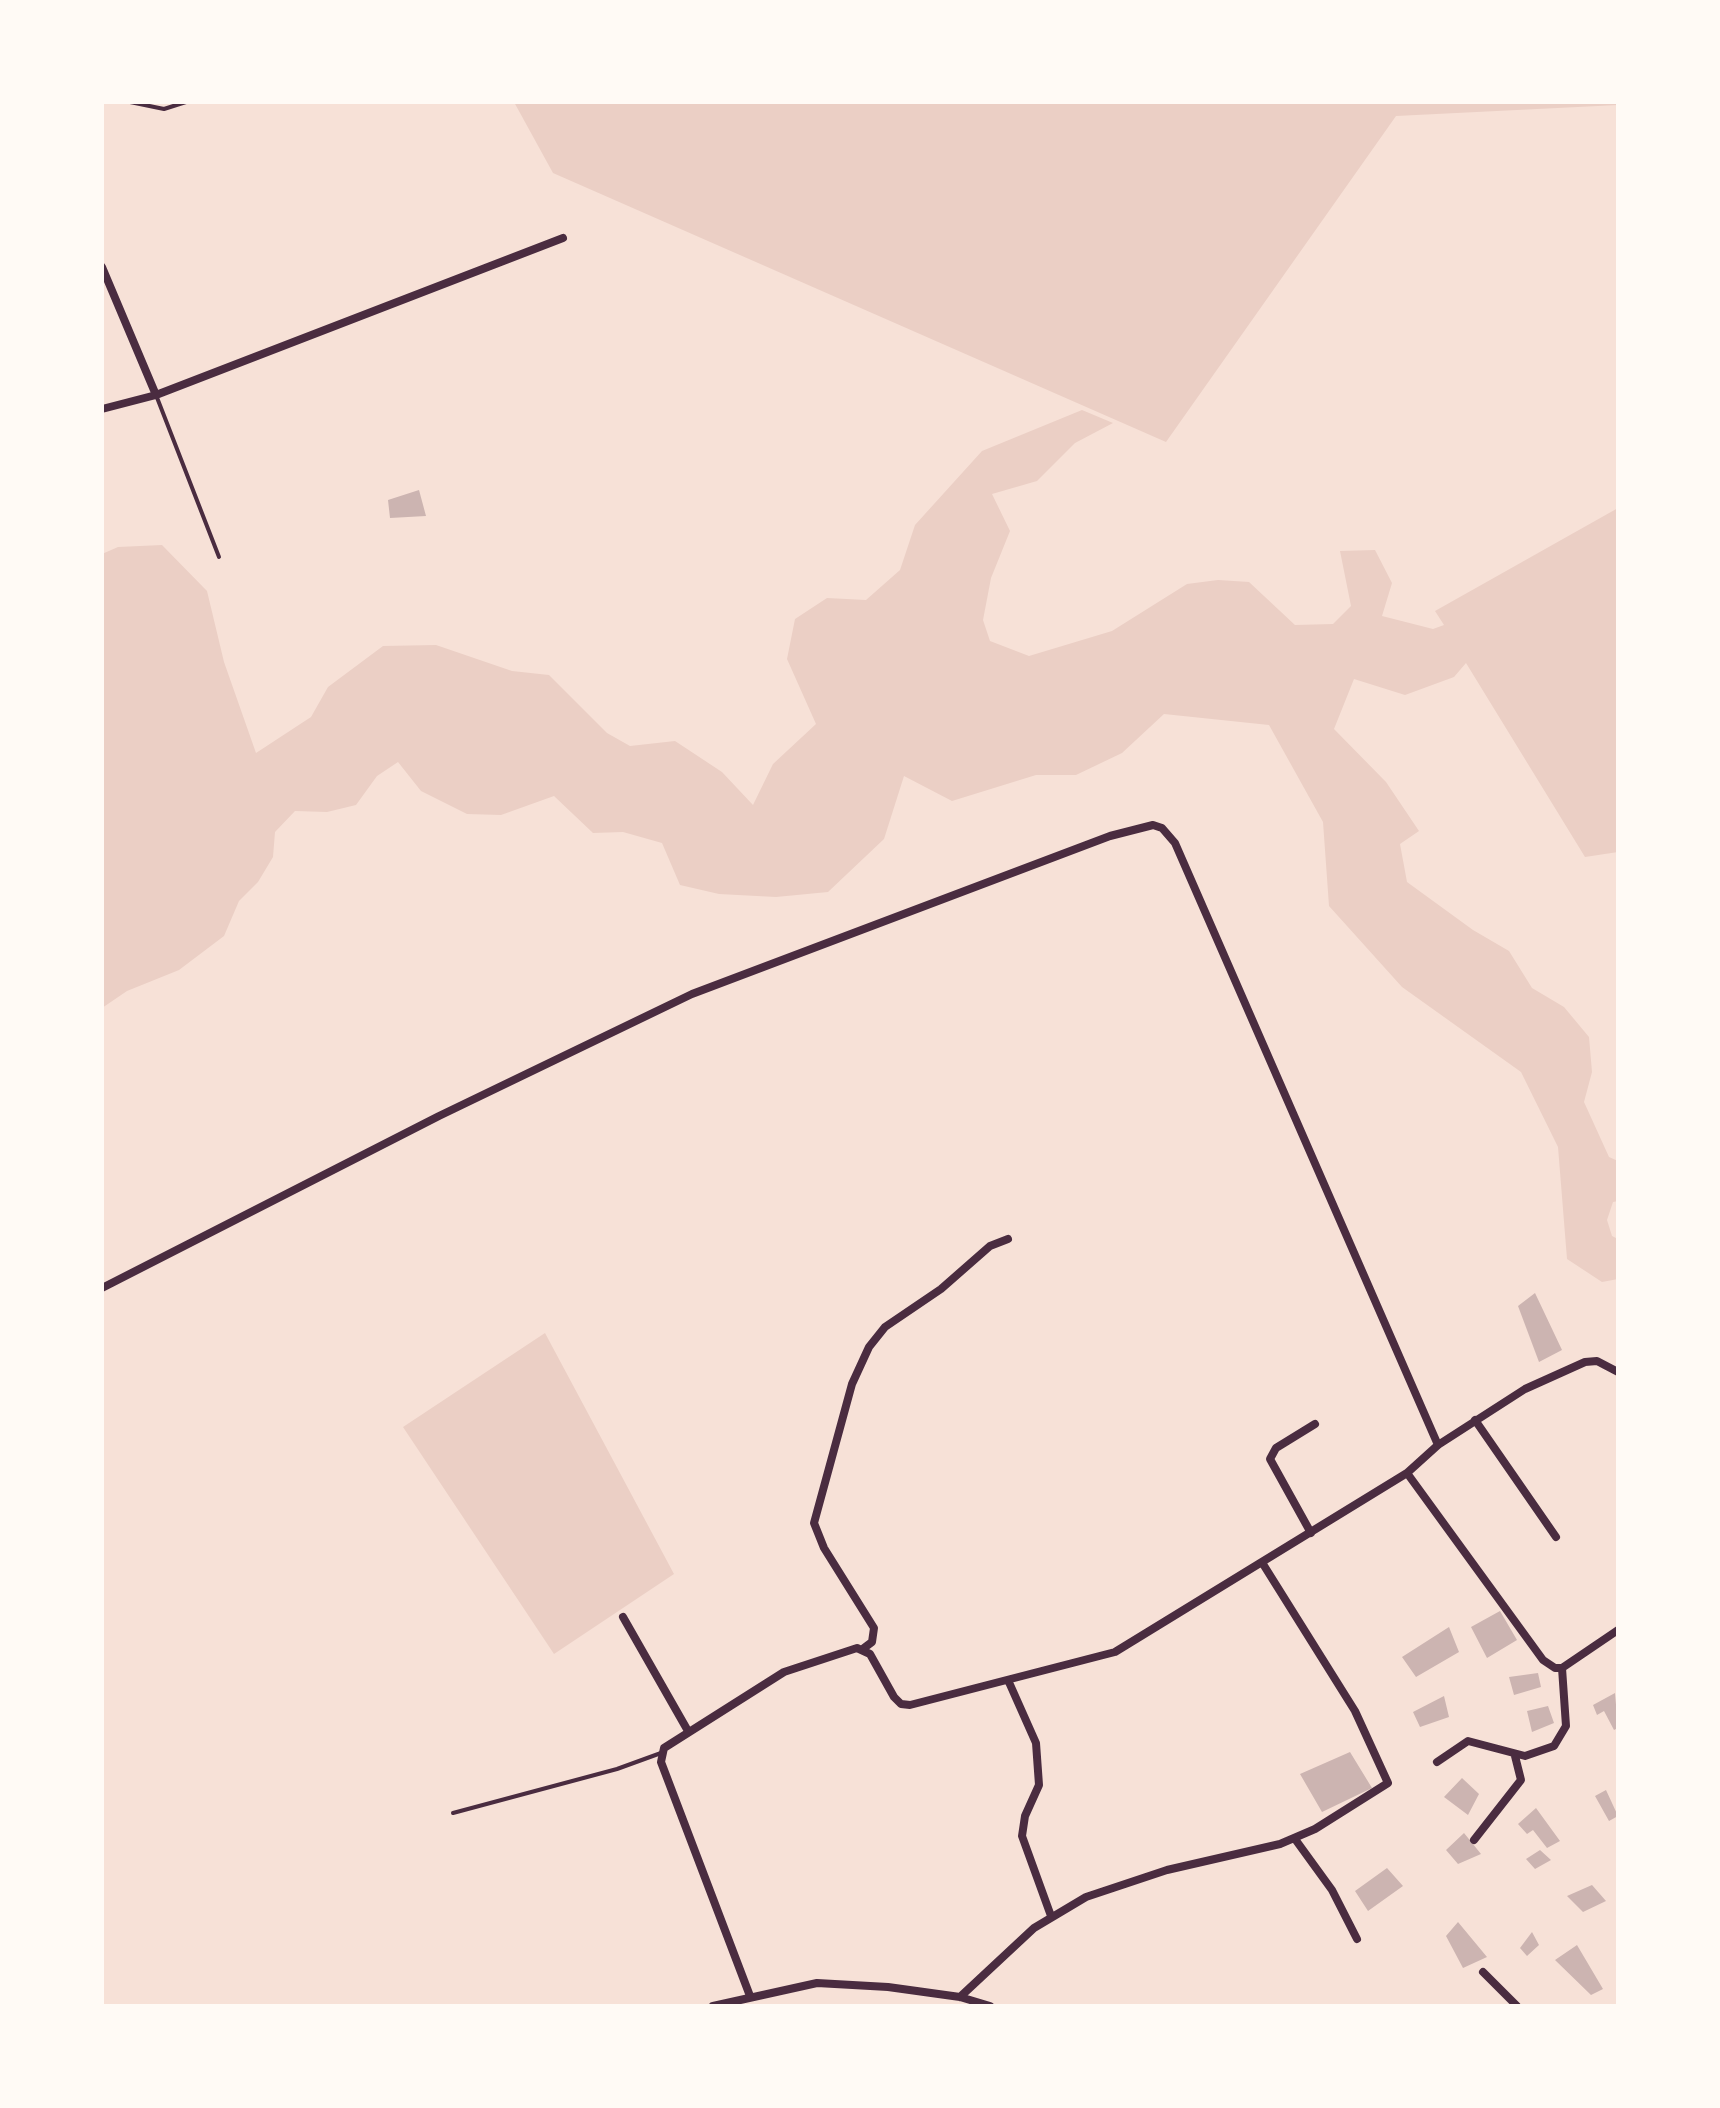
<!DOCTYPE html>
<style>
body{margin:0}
#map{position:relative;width:1720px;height:2108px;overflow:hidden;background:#f7e1d7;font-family:"Source Sans 3",sans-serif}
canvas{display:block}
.frame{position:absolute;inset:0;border:104px solid #fffaf5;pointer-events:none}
</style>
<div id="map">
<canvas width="1720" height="2108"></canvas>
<div class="frame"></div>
</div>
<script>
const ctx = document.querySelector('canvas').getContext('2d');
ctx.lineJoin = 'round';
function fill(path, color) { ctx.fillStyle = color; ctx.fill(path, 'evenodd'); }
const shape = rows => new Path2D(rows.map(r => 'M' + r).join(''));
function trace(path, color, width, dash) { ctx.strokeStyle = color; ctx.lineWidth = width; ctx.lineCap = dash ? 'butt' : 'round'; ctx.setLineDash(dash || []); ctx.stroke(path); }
const green = shape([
 [514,102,1618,102,1618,105,1396,116,1166,442,553,173],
 [1082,410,1113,423,1075,443,1037,481,992,494,1010,531,991,578,983,620,990,641,1029,656,1112,631,1187,584,1218,580,1249,582,1295,625,1333,624,1351,606,1340,551,1375,550,1392,583,1382,616,1433,629,1444,625,1435,611,1618,508,1618,852,1585,857,1466,663,1454,677,1405,695,1354,679,1334,729,1386,782,1419,831,1400,844,1407,882,1473,930,1509,951,1532,988,1564,1007,1589,1037,1592,1072,1584,1102,1609,1157,1618,1161,1618,1201,1613,1202,1607,1220,1612,1236,1618,1239,1618,1279,1602,1282,1567,1259,1558,1147,1521,1072,1402,987,1329,906,1323,822,1269,725,1164,714,1122,753,1076,775,1036,775,952,801,904,776,884,839,828,892,776,897,719,894,680,885,662,843,623,832,593,833,554,796,501,815,467,814,421,791,398,762,377,776,356,805,327,812,295,811,275,832,273,857,258,882,239,901,224,936,179,970,127,991,102,1008,102,554,118,547,162,545,207,591,224,662,256,753,311,717,328,687,383,646,436,645,512,671,549,675,607,733,630,746,675,741,722,772,753,805,773,764,816,724,787,659,795,619,827,598,866,600,900,570,915,525,982,451],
 [545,1333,674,1574,554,1654,403,1427]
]);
const building = shape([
 [419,490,426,516,390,518,388,500],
 [1535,1293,1562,1350,1539,1362,1518,1306],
 [1500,1611,1517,1640,1487,1658,1471,1627],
 [1449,1627,1459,1652,1416,1677,1402,1657],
 [1538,1673,1541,1687,1514,1695,1509,1677],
 [1615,1693,1618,1728,1614,1730,1604,1711,1597,1715,1593,1705],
 [1444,1696,1449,1717,1420,1727,1413,1712],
 [1548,1706,1554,1723,1532,1732,1527,1711],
 [1350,1752,1372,1788,1322,1812,1300,1774],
 [1462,1778,1479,1794,1468,1815,1444,1797],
 [1606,1790,1618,1816,1609,1821,1595,1796],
 [1536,1808,1560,1841,1547,1848,1533,1830,1527,1834,1518,1824],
 [1464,1833,1481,1854,1458,1864,1446,1850],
 [1540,1850,1551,1860,1535,1869,1526,1859],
 [1387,1868,1403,1886,1368,1911,1355,1891],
 [1592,1885,1606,1901,1583,1912,1567,1896],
 [1458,1922,1487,1957,1463,1968,1446,1936],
 [1532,1932,1539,1945,1527,1956,1520,1948],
 [1577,1945,1603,1989,1591,1995,1555,1960]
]);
const service = shape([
 [130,102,164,109,186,102],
 [156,395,219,557],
 [453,1813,617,1769,661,1753]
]);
const minor = shape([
 [102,267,156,395],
 [102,409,156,395,563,238],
 [102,1288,439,1116,692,994,1110,836,1153,825,1162,828,1175,843,1438,1445],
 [1475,1420,1556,1537],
 [1407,1473,1543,1660,1555,1668,1562,1668,1618,1630],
 [1311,1533,1270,1459,1276,1448,1315,1424],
 [623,1617,688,1731],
 [864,1648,872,1642,874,1628,824,1548,814,1523,852,1384,869,1347,885,1327,941,1289,990,1246,1008,1239],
 [1008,1680,1036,1743,1039,1785,1025,1816,1022,1836,1051,1916],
 [1437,1762,1468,1741,1525,1756,1554,1746,1566,1726,1562,1668],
 [1295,1839,1332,1890,1357,1939],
 [1474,1840,1521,1780,1515,1756],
 [1483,1972,1517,2006],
 [750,1996,661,1762,664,1748,784,1672,857,1648,870,1654,894,1697,901,1704,910,1705,1115,1652,1407,1473,1438,1445,1525,1389,1585,1362,1597,1361,1618,1372],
 [960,1997,1034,1928,1086,1897,1167,1870,1280,1844,1315,1829,1388,1783,1355,1711,1263,1564],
 [713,2006,817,1983,888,1987,960,1997,990,2006]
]);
fill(green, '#ebcfc5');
fill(building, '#ccb4b1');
trace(service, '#4a2c40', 4);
trace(minor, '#4a2c40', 8);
</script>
